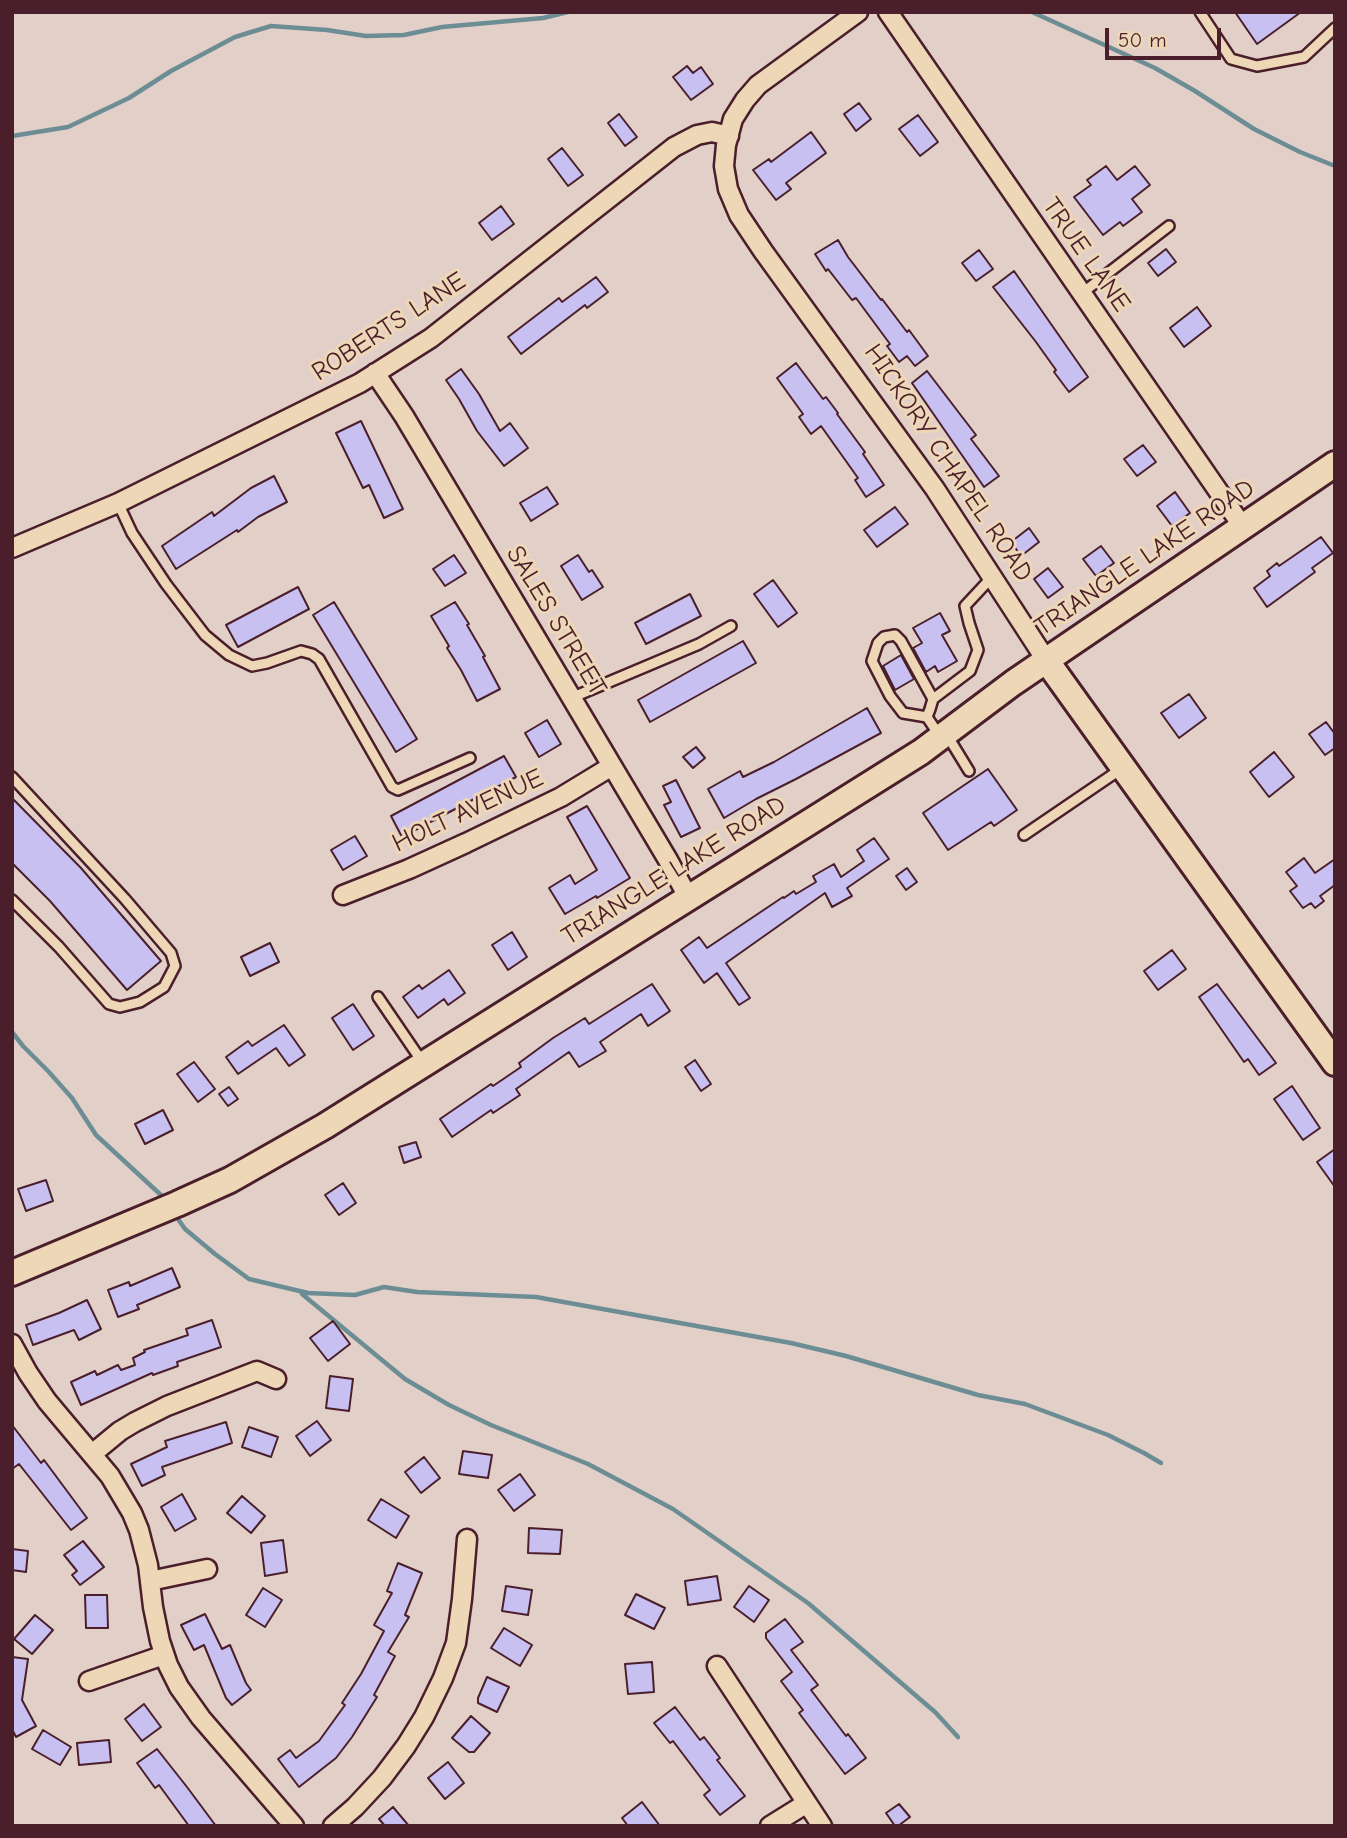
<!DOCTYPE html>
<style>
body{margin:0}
#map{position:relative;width:1347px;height:1838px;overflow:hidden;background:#e2d0c8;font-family:"Comic Neue",sans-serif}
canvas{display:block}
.frame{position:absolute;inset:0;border:14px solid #4a1f2b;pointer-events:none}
.scale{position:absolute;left:1105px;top:28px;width:116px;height:32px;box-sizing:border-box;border:4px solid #4a1f2b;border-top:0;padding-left:9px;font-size:21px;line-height:24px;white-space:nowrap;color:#4a1f2b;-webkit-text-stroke:5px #edd7b6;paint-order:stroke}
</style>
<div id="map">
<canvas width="1347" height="1838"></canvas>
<div class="frame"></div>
<div class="scale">50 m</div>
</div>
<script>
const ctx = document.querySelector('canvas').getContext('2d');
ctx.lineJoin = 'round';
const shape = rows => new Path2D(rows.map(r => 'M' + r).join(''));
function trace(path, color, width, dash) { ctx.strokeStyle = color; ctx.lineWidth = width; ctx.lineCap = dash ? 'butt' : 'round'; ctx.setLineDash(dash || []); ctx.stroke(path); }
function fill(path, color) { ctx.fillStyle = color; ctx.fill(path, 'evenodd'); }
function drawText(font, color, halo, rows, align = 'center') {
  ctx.font = font + ' "Comic Neue",sans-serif'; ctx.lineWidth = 6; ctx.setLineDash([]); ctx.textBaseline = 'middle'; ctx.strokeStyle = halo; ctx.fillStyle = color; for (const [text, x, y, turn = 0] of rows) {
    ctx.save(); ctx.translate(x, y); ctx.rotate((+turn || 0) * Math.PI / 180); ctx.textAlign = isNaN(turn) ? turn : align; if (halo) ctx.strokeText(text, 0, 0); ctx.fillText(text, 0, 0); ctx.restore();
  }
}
const stream = shape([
 [1032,12,1155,68,1195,91,1254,129,1300,152,1335,166],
 [12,136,68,127,129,98,171,71,235,37,271,26,327,30,366,36,404,35,442,27,543,18,568,12],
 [12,1032,23,1046,48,1071,72,1098,96,1135,162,1196],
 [178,1219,185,1229,215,1254,249,1279,308,1293,355,1295,384,1287,417,1292,536,1297,791,1343,846,1356,978,1395,1025,1404,1108,1435,1144,1453,1161,1463],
 [302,1294,405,1379,449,1405,491,1425,588,1464,673,1509,808,1603,935,1712,958,1737]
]);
const building = shape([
 [1235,12,1301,12,1257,44,1235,12],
 [687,66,693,73,701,67,713,84,691,100,673,77,687,66],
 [859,103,871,119,856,131,844,114,859,103],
 [619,114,637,137,625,146,608,123,619,114],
 [918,115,938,142,920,156,899,129,918,115],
 [811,132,826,153,786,183,791,189,776,200,753,170,769,159,771,162,811,132],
 [562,148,583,175,568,186,548,159,562,148],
 [1106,166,1117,180,1135,166,1150,185,1132,199,1142,212,1123,226,1120,222,1103,235,1074,197,1091,185,1087,180,1106,166],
 [501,206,514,224,492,240,479,223,501,206],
 [838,240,848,257,881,300,882,299,907,332,909,330,928,356,915,366,907,356,899,362,887,346,890,344,856,298,852,300,828,269,826,271,815,254,838,240],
 [1166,249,1176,262,1158,276,1148,263,1166,249],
 [979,250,993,269,976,281,962,263,979,250],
 [1014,271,1088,377,1069,392,1054,372,1056,370,1036,342,993,287,1014,271],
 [596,277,608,292,587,308,585,305,521,354,508,337,559,298,562,302,596,277],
 [1197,307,1211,326,1184,347,1170,328,1197,307],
 [796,363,823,399,826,397,838,413,837,414,865,452,863,454,884,485,866,497,855,480,858,478,821,426,811,434,799,417,803,414,777,378,796,363],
 [461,369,479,394,500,431,510,423,528,448,504,466,477,431,459,399,446,380,461,369],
 [927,371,976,435,971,439,999,476,984,487,912,383,927,371],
 [361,421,403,509,384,518,369,485,363,488,336,433,361,421],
 [1143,445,1156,462,1137,476,1124,459,1143,445],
 [274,476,287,502,258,517,238,532,237,530,176,569,162,546,212,512,214,516,251,488,274,476],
 [547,487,558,504,531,521,520,503,547,487],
 [1175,492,1190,513,1172,526,1157,506,1175,492],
 [895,507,908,524,877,547,864,530,895,507],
 [1029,528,1039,542,1021,556,1011,542,1029,528],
 [1321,537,1333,553,1312,568,1315,572,1267,607,1254,588,1270,576,1267,571,1277,563,1279,566,1321,537],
 [1101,546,1114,563,1096,576,1083,559,1101,546],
 [454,555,466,573,445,586,433,569,454,555],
 [578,555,589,572,592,570,603,587,582,600,561,566,578,555],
 [1048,568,1063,587,1048,598,1034,579,1048,568],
 [773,580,797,613,778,627,754,594,773,580],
 [298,587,309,609,238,647,226,625,298,587],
 [690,594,701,616,646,644,635,623,690,594],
 [334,602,417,739,396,752,313,615,334,602],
 [455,602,469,624,467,625,485,656,483,657,500,689,477,701,461,670,447,648,449,646,431,616,455,602],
 [940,613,950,631,942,635,957,661,938,672,935,666,926,672,913,648,922,643,913,628,940,613],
 [743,641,756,663,650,722,638,700,743,641],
 [901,655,914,679,895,690,883,666,901,655],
 [1189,694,1206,718,1179,738,1161,713,1189,694],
 [867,708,881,733,796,779,756,799,724,818,708,789,740,771,743,777,774,762,867,708],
 [547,720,561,744,539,757,525,733,547,720],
 [1326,722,1335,734,1335,748,1325,755,1309,734,1326,722],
 [696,747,705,758,693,768,683,757,696,747],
 [1274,752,1294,777,1269,797,1250,772,1274,752],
 [504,756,516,777,402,837,391,816,504,756],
 [988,769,1017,810,994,826,991,822,948,850,923,813,988,769],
 [676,780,700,828,681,837,664,805,671,802,663,786,676,780],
 [12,798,81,868,161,961,127,990,50,901,12,863,12,798],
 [587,806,630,878,597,898,596,896,565,914,549,888,570,875,575,884,597,870,567,817,587,806],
 [355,836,367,856,343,870,331,850,355,836],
 [874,838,889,859,847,888,852,896,832,907,825,893,726,963,750,998,739,1005,717,973,704,983,681,950,699,937,707,948,783,897,784,898,794,891,796,894,816,882,813,876,834,864,841,877,864,861,857,850,874,838],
 [1304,858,1315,873,1335,859,1335,885,1320,896,1324,901,1315,908,1311,903,1303,908,1290,891,1297,886,1286,872,1304,858],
 [907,868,917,882,906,890,896,876,907,868],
 [512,932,527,957,508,970,492,945,512,932],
 [270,943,279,962,250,976,241,957,270,943],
 [1172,950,1186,969,1158,990,1144,971,1172,950],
 [449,970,465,993,448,1005,444,999,418,1018,403,997,419,985,422,989,449,970],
 [652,984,670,1011,648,1026,641,1014,600,1042,606,1051,579,1067,569,1052,516,1089,520,1095,493,1113,491,1110,452,1137,440,1119,491,1084,493,1086,521,1067,519,1063,553,1038,585,1018,589,1024,652,984],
 [1217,984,1276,1063,1259,1075,1248,1059,1244,1062,1199,997,1217,984],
 [353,1004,374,1036,353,1050,332,1018,353,1004],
 [284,1025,305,1055,289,1066,276,1048,238,1074,226,1057,248,1041,252,1046,284,1025],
 [695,1060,711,1084,701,1091,685,1067,695,1060],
 [194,1062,215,1089,198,1102,177,1074,194,1062],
 [1292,1086,1320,1128,1303,1140,1274,1099,1292,1086],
 [229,1087,238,1099,228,1106,219,1094,229,1087],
 [163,1110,173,1130,145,1144,135,1124,163,1110],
 [416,1142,421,1157,404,1163,399,1147,416,1142],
 [1335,1149,1335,1187,1317,1162,1335,1149],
 [46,1180,53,1201,26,1211,18,1189,46,1180],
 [343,1183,356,1203,339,1215,325,1195,343,1183],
 [172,1268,180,1287,137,1305,139,1309,118,1317,108,1290,129,1282,130,1286,172,1268],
 [87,1300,101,1329,79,1340,74,1330,33,1345,26,1325,59,1313,87,1300],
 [212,1320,221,1347,177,1362,178,1366,153,1375,152,1373,81,1405,71,1382,95,1371,97,1375,118,1365,121,1370,135,1365,133,1358,145,1352,144,1350,188,1335,186,1329,212,1320],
 [333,1321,350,1344,328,1361,310,1338,333,1321],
 [330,1376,353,1379,349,1411,326,1408,330,1376],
 [317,1421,331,1440,310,1456,296,1436,317,1421],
 [226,1422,232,1443,162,1467,165,1475,142,1486,131,1464,167,1447,165,1441,226,1422],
 [12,1425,41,1463,44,1460,87,1518,71,1530,19,1464,12,1469,12,1425],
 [249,1427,278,1437,271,1457,242,1447,249,1427],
 [463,1451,492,1455,488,1478,459,1474,463,1451],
 [424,1457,440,1478,421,1493,405,1472,424,1457],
 [520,1474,535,1495,514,1511,498,1490,520,1474],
 [182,1494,196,1519,175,1531,161,1507,182,1494],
 [242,1496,265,1516,251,1533,227,1513,242,1496],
 [381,1499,409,1516,396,1538,368,1520,381,1499],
 [529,1528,562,1530,560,1554,528,1553,529,1528],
 [283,1540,287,1572,265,1576,261,1543,283,1540],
 [83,1541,104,1567,80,1585,72,1575,77,1571,64,1555,83,1541],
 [12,1549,28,1551,26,1572,12,1570,12,1549],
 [398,1563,422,1573,405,1615,409,1617,388,1652,395,1656,374,1695,377,1697,352,1737,336,1758,299,1787,278,1759,290,1750,296,1758,319,1741,345,1705,342,1703,361,1674,384,1631,374,1625,392,1593,387,1591,398,1563],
 [717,1576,721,1600,688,1605,685,1581,717,1576],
 [506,1586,532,1590,528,1615,502,1611,506,1586],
 [749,1586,769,1600,754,1622,734,1607,749,1586],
 [263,1588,282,1600,265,1627,246,1615,263,1588],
 [636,1594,665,1608,654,1629,625,1615,636,1594],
 [85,1595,107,1595,108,1628,86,1628,85,1595],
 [205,1614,222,1649,230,1645,246,1683,251,1690,232,1705,226,1698,204,1645,194,1650,181,1625,205,1614],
 [35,1615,53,1630,32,1654,14,1639,35,1615],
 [785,1619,803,1642,791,1650,818,1685,811,1690,846,1736,848,1734,866,1758,845,1774,799,1713,803,1710,781,1681,792,1672,766,1638,766,1633,785,1619],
 [504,1628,532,1645,520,1666,491,1648,504,1628],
 [12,1657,28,1659,22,1700,36,1726,16,1737,12,1729,12,1657],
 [652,1662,654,1692,628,1694,625,1664,652,1662],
 [487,1677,509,1687,497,1712,478,1703,478,1698,487,1677],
 [144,1704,161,1727,142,1741,125,1719,144,1704],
 [675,1707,700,1740,704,1737,720,1758,717,1760,745,1796,720,1815,704,1795,710,1790,673,1741,670,1743,654,1723,675,1707],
 [471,1716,490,1733,474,1752,469,1752,452,1738,471,1716],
 [43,1730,71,1747,60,1765,32,1749,43,1730],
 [109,1740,111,1762,79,1765,77,1743,109,1740],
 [157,1749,187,1787,216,1826,189,1826,159,1785,155,1788,137,1763,157,1749],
 [448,1762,464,1783,445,1799,428,1778,448,1762],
 [642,1802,660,1826,628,1826,622,1818,642,1802],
 [899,1804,910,1817,898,1826,895,1826,886,1813,899,1804],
 [393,1807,409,1826,385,1826,379,1819,393,1807]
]);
const lane = shape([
 [1200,12,1231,59,1257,66,1304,57,1335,28],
 [1081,294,1169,226],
 [118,503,132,533,166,584,205,635,229,655,252,666,267,663,301,651,312,654,319,659,392,787,398,790,470,758],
 [571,698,699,644,731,626],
 [927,717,903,713,890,696,872,661,878,643,884,637,895,635,901,641,933,699],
 [939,735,927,717,930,709,933,699,970,671,978,650,969,623,965,606,992,577],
 [947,735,969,771],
 [12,777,125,899,171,953,175,966,164,987,140,1002,120,1007,109,1004,59,947,12,900],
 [1024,835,1121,769],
 [378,997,423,1063]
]);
const street = shape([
 [858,12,758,85,745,100,733,119,726,145,724,166,728,189,739,215,763,251,935,489,1046,660],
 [888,12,1243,527],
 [375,373,404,416,668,860,688,897],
 [12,548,118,503,360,383,431,338,674,147,697,135,712,132,729,136],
 [343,895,409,869,466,843,561,797,612,766],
 [12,1344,28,1373,47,1401,110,1476,132,1513,139,1530,148,1565,153,1607,160,1641,168,1665,179,1687,201,1718,294,1826],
 [92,1454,120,1431,135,1422,167,1406,257,1371,276,1379],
 [150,1581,207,1569],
 [717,1666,822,1826],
 [89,1681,164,1655],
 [333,1826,355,1807,382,1778,406,1746,424,1717,443,1678,456,1643,462,1599,467,1539],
 [770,1826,807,1803]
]);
const secondary = shape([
 [1046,660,1335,1063],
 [12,1273,177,1204,230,1180,325,1126,921,752,1013,683,1335,464]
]);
const streetNames = [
 ["TRUE LANE",1086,255,55],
 ["ROBERTS LANE",389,327,-33],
 ["HICKORY CHAPEL ROAD",948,463,56],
 ["TRIANGLE LAKE ROAD",1145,558,-34],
 ["SALES STREET",556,621,59],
 ["HOLT AVENUE",468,811,-25],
 ["TRIANGLE LAKE ROAD",674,871,-32]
];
trace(stream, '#6d8d95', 4.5);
fill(building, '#c9c0f2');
trace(building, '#4a1f2b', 2);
trace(lane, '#4a1f2b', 14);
trace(street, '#4a1f2b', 23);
trace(secondary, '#4a1f2b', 30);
trace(lane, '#edd7b6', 9);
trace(street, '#edd7b6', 18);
trace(secondary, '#edd7b6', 24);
drawText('26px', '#4a1f2b', '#edd7b6', streetNames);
</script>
